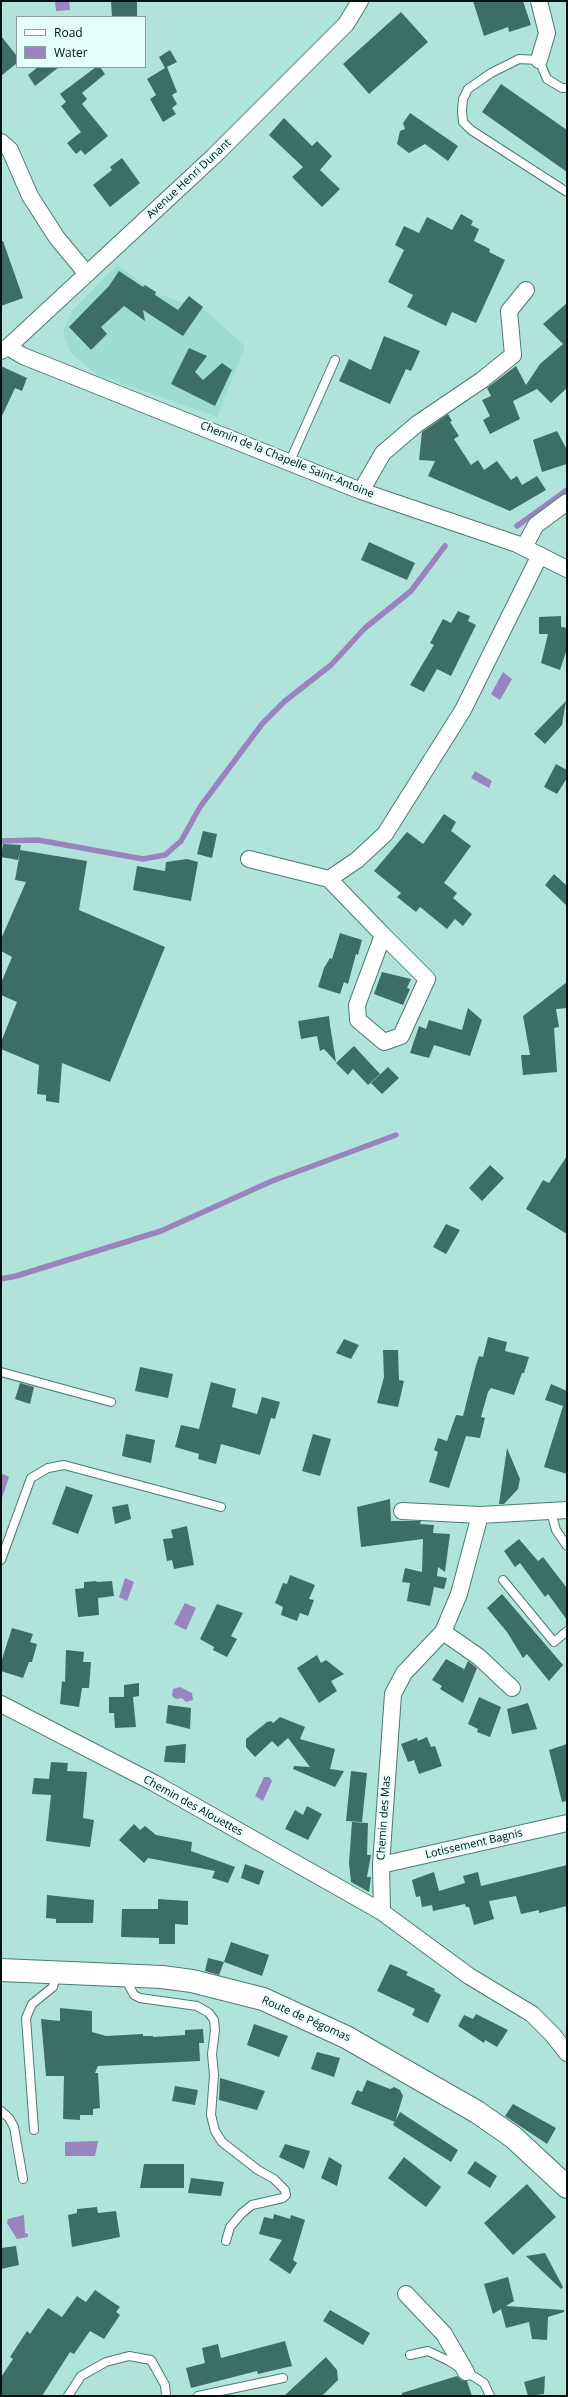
<!DOCTYPE html>
<meta charset="utf-8">
<style>
body{margin:0}
#map{position:relative;width:568px;height:2397px;overflow:hidden;background:#b0e4db;font-family:"Open Sans",sans-serif}
canvas{display:block}
.frame{position:absolute;inset:0;border:2px solid #00110e;pointer-events:none}
.legend{position:absolute;left:16px;top:16px;width:130px;height:52px;box-sizing:border-box;background:#e5fffa;border:1px solid #89a09c;margin:0;padding:5px 7px;list-style:none;font-size:12px;color:#00110e}
.legend li{display:flex;align-items:center;gap:8px;height:20px}
.legend b{width:20px;border:1px solid #89a09c}
</style>
<div id="map">
<canvas width="568" height="2397"></canvas>
<div class="frame"></div>
<ul class="legend">
<li><b style="height:5px;background:#fff"></b>Road</li>
<li><b style="height:11px;background:#9b83bf"></b>Water</li>
</ul>
</div>
<script>
const ctx = document.querySelector('canvas').getContext('2d');
ctx.lineJoin = 'round';
function fill(path, color) { ctx.fillStyle = color; ctx.fill(path, 'evenodd'); }
const shape = rows => new Path2D(rows.map(r => 'M' + r).join(''));
function trace(path, color, width, dash) { ctx.strokeStyle = color; ctx.lineWidth = width; ctx.lineCap = dash ? 'butt' : 'round'; ctx.setLineDash(dash || []); ctx.stroke(path); }
function drawText(font, color, halo, rows, align = 'center') {
  ctx.font = font + ' "Open Sans",sans-serif'; ctx.lineWidth = 4; ctx.setLineDash([]); ctx.textBaseline = 'middle'; ctx.strokeStyle = halo; ctx.fillStyle = color; for (const [text, x, y, turn = 0] of rows) {
    ctx.save(); ctx.translate(x, y); ctx.rotate((+turn || 0) * Math.PI / 180); ctx.textAlign = isNaN(turn) ? turn : align; if (halo) ctx.strokeText(text, 0, 0); ctx.fillText(text, 0, 0); ctx.restore();
  }
}
const built = shape([
 [117,265,156,293,183,303,189,296,245,346,217,417,96,374,71,353,63,332,72,311]
]);
const water = shape([
 [55,1,69,1,70,10,56,11],
 [503,672,512,679,500,700,491,694],
 [475,771,492,781,489,788,471,778],
 [1,1473,9,1477,1,1501],
 [125,1578,134,1582,127,1601,119,1597],
 [185,1603,196,1608,186,1630,174,1624],
 [180,1687,192,1693,193,1700,186,1702,182,1698,176,1699,172,1696,173,1689],
 [264,1777,269,1777,272,1781,263,1801,255,1796],
 [98,2141,95,2156,65,2156,65,2142],
 [24,2215,25,2233,28,2234,28,2237,17,2239,7,2223,8,2219]
]);
const stream = shape([
 [517,526,567,490],
 [1,841,38,840,143,859,165,855,181,841,200,807,262,724,285,701,331,665,365,628,411,591,445,546],
 [1,1279,16,1276,161,1231,272,1181,396,1135]
]);
const building = shape([
 [111,1,137,1,137,17,112,17],
 [473,1,523,1,531,25,509,32,508,27,484,36],
 [401,12,428,42,369,94,343,64],
 [1,36,17,56,17,63,1,76],
 [170,50,177,62,167,67,177,92,172,95,177,104,172,108,176,114,163,122,150,99,156,95,147,79,165,68,159,57],
 [38,67,59,67,35,86,28,75],
 [96,67,100,67,105,74,82,93,87,99,82,104,108,136,85,155,81,150,76,154,67,143,81,132,61,106,66,102,60,94],
 [501,84,567,130,567,172,482,112],
 [410,113,458,146,448,161,425,144,409,153,397,144,400,131,405,129,403,123],
 [284,118,312,146,317,141,332,156,320,170,340,189,322,207,292,177,303,167,269,135],
 [122,158,140,183,110,207,93,185,112,170,110,167],
 [461,214,473,221,471,225,479,229,474,241,490,249,489,252,505,260,476,323,452,312,446,326,407,307,413,295,388,282,404,250,395,245,404,226,419,233,427,217,452,230],
 [1,241,3,241,23,298,1,306],
 [119,271,143,287,145,285,156,292,155,295,178,310,189,296,203,307,183,336,143,310,145,321,124,306,101,327,107,334,91,350,69,327,109,286],
 [567,303,567,388,551,403,537,389,513,401,520,419,490,434,483,420,490,416,482,400,491,396,487,388,516,366,526,385,540,364,563,344,543,324],
 [384,336,420,351,411,371,406,369,390,404,339,381,349,359,371,370],
 [189,348,207,356,195,372,203,380,222,363,232,370,215,406,171,384],
 [1,366,27,378,22,391,15,388,1,418],
 [448,414,452,421,450,422,459,436,454,439,471,465,478,460,484,470,497,461,511,480,517,476,522,485,537,476,546,490,510,511,428,476,435,461,419,460,422,432],
 [557,431,567,450,567,464,542,472,533,440],
 [369,542,415,563,407,580,361,560],
 [458,611,470,616,468,621,476,625,451,676,437,669,424,692,410,685,434,645,430,643,443,619,451,623],
 [561,616,561,627,567,628,567,649,560,670,541,663,548,634,539,634,539,617],
 [566,701,562,725,545,744,534,734],
 [556,764,567,770,567,778,557,794,544,787],
 [444,814,456,822,451,831,471,846,444,883,457,893,453,898,472,914,463,926,455,919,447,929,420,907,416,912,397,897,401,893,374,871,407,832,423,844],
 [203,831,217,834,212,858,197,854],
 [3,844,21,845,20,850,87,861,79,910,165,947,110,1082,62,1063,59,1103,46,1101,46,1095,37,1094,39,1065,1,1049,1,1042,17,1002,1,995,1,983,12,957,1,951,1,939,26,882,15,880,20,852,18,860,1,857],
 [187,859,198,862,191,901,133,890,137,866,165,871,166,862],
 [554,874,567,886,567,906,545,885],
 [340,933,362,940,358,955,356,954,348,984,344,982,340,994,318,987,324,968,330,958,332,959],
 [382,972,411,979,407,988,410,989,403,1005,374,994],
 [567,982,567,1008,556,1009,559,1027,554,1028,557,1072,523,1075,521,1055,530,1055,523,1016],
 [468,1008,482,1020,470,1056,434,1045,429,1058,410,1053,419,1026,426,1029,429,1020,462,1030],
 [329,1016,330,1025,336,1062,324,1049,320,1051,317,1036,301,1039,298,1021],
 [354,1046,380,1074,368,1085,353,1069,348,1075,336,1063],
 [388,1067,399,1078,382,1094,371,1083],
 [567,1156,567,1234,526,1209,543,1180,549,1183],
 [490,1165,504,1178,482,1201,469,1188],
 [446,1224,460,1230,446,1254,433,1247],
 [488,1337,507,1342,505,1351,529,1357,524,1373,522,1373,514,1395,491,1388,488,1392,481,1417,485,1418,480,1438,466,1436,449,1488,429,1482,438,1452,434,1450,438,1438,447,1441,456,1415,463,1416,476,1365,479,1356,483,1357],
 [344,1339,359,1345,351,1359,336,1353],
 [383,1350,398,1350,399,1380,404,1381,398,1407,377,1403,384,1377],
 [140,1367,173,1374,168,1398,135,1391],
 [211,1382,236,1389,232,1407,257,1414,262,1397,280,1402,275,1419,271,1418,260,1455,221,1444,216,1464,198,1459,199,1454,175,1447,181,1425,199,1429],
 [20,1383,34,1387,30,1404,15,1399],
 [551,1384,567,1391,567,1474,544,1467,563,1406,545,1400],
 [126,1434,155,1440,151,1463,122,1456],
 [313,1434,331,1439,320,1476,302,1471],
 [507,1448,520,1479,518,1489,504,1504,499,1504],
 [66,1486,93,1495,78,1534,52,1524],
 [390,1499,391,1521,421,1521,420,1524,434,1525,433,1533,450,1534,445,1572,438,1567,437,1576,447,1578,444,1589,434,1587,430,1606,407,1601,410,1583,402,1582,405,1568,422,1572,423,1539,361,1547,357,1507],
 [128,1504,131,1519,115,1524,112,1507],
 [187,1526,194,1565,174,1569,172,1560,167,1561,163,1539,173,1538,171,1530],
 [519,1539,538,1561,543,1557,567,1588,567,1620,548,1594,545,1597,520,1563,515,1567,504,1551],
 [290,1575,315,1585,309,1599,314,1600,308,1616,300,1613,297,1621,281,1615,283,1607,275,1603,283,1583,287,1584],
 [96,1581,97,1582,112,1581,114,1596,98,1598,99,1615,78,1617,75,1589,84,1588,84,1582],
 [502,1594,563,1665,549,1681,527,1654,523,1658,507,1632,487,1608],
 [217,1604,243,1613,231,1636,237,1639,227,1657,213,1650,214,1647,200,1639],
 [12,1628,33,1634,30,1642,37,1644,32,1662,29,1662,23,1678,1,1671,1,1662],
 [66,1650,84,1652,83,1662,91,1662,89,1688,82,1688,79,1707,60,1704,62,1681,65,1682],
 [317,1655,321,1663,326,1660,344,1674,331,1681,337,1691,319,1703,297,1668],
 [446,1659,464,1669,463,1672,468,1661,477,1668,463,1703,440,1689,442,1686,432,1680],
 [139,1683,139,1696,133,1697,136,1727,115,1728,114,1713,109,1713,109,1697,124,1697,124,1685],
 [479,1697,501,1707,490,1737,477,1732,478,1729,468,1724],
 [528,1703,537,1729,512,1734,507,1709],
 [168,1705,191,1708,190,1729,166,1723],
 [280,1717,305,1727,300,1739,335,1749,330,1769,344,1771,335,1787,293,1769,294,1766,310,1767,288,1738,278,1747,272,1741,255,1757,246,1747,246,1739,267,1722,271,1721,273,1723],
 [427,1737,431,1747,435,1746,442,1766,419,1774,414,1760,408,1762,401,1744,417,1738,418,1741],
 [186,1744,185,1763,164,1762,166,1746],
 [567,1744,567,1801,562,1802,549,1750],
 [51,1762,68,1763,67,1771,87,1772,83,1818,94,1820,90,1847,46,1841,51,1795,32,1794,34,1778,49,1779],
 [351,1771,367,1773,362,1822,346,1821],
 [307,1806,322,1814,308,1840,285,1829,295,1810,303,1815],
 [352,1822,368,1823,367,1855,371,1855,367,1877,371,1877,369,1892,351,1882,349,1863],
 [134,1824,140,1830,145,1826,156,1835,192,1842,191,1851,235,1867,228,1883,212,1878,215,1871,148,1858,144,1863,119,1840],
 [245,1864,264,1871,259,1885,241,1878],
 [567,1865,567,1906,539,1913,539,1910,521,1914,516,1896,489,1901,494,1919,474,1925,469,1907,466,1907,465,1904,433,1911,432,1905,422,1907,420,1896,416,1897,412,1880,434,1872,439,1891,465,1883,463,1876,478,1872,481,1886],
 [47,1895,94,1900,93,1923,56,1923,56,1919,46,1918],
 [158,1899,188,1901,188,1925,175,1924,175,1944,159,1944,159,1938,121,1937,122,1909,158,1909],
 [231,1942,269,1955,262,1976,224,1962],
 [208,1958,224,1962,219,1975,205,1971],
 [390,1964,408,1972,406,1975,435,1989,434,1991,441,1995,428,2023,412,2015,415,2009,377,1991],
 [60,2008,92,2011,92,2032,106,2036,143,2034,143,2036,153,2036,153,2037,185,2035,185,2030,203,2029,204,2043,199,2043,200,2061,98,2066,95,2073,98,2073,100,2108,93,2109,93,2115,80,2115,80,2120,63,2119,64,2076,46,2076,41,2019,60,2021],
 [476,2014,508,2030,497,2047,485,2040,484,2043,458,2026,464,2015,473,2019],
 [254,2024,288,2036,279,2057,247,2045],
 [317,2052,340,2058,334,2077,311,2069],
 [220,2078,265,2091,257,2110,219,2100],
 [367,2080,390,2089,394,2087,400,2090,403,2096,395,2122,351,2104,357,2090,362,2092],
 [175,2086,198,2090,195,2105,172,2101],
 [513,2104,556,2128,547,2144,505,2116],
 [400,2112,458,2150,451,2162,393,2125],
 [285,2144,310,2151,304,2169,279,2157],
 [329,2157,342,2165,337,2186,321,2178],
 [404,2157,441,2187,426,2207,388,2178],
 [475,2161,497,2176,490,2188,467,2173],
 [144,2164,184,2164,184,2188,140,2188],
 [191,2178,224,2182,221,2196,188,2193],
 [527,2184,556,2217,513,2255,484,2223],
 [97,2207,98,2213,116,2211,120,2237,72,2247,68,2215,77,2213,77,2209],
 [274,2214,290,2219,291,2215,305,2220,293,2260,297,2263,290,2274,269,2260,282,2240,259,2234,264,2217,273,2219],
 [16,2246,19,2265,1,2269,1,2248],
 [545,2253,563,2287,561,2289,526,2256],
 [508,2277,514,2301,506,2306,564,2310,564,2312,548,2317,547,2340,532,2339,529,2322,506,2328,501,2309,493,2314,484,2284],
 [95,2290,120,2307,116,2312,120,2315,104,2339,90,2331,74,2354,70,2352,42,2396,1,2396,1,2377,13,2359,10,2357,27,2331,30,2334,48,2308,62,2317,77,2296,86,2302],
 [330,2310,370,2333,363,2345,323,2321],
 [285,2341,292,2366,258,2374,257,2371,191,2388,186,2368,205,2363,202,2348,218,2344,221,2358],
 [326,2357,337,2370,338,2380,322,2396,284,2396],
 [457,2376,461,2380,467,2381,472,2396,402,2396,402,2393],
 [545,2376,544,2394,528,2396,524,2382]
]);
const lane = shape([
 [567,88,562,88,547,79,539,60,519,59,491,73,468,89,463,99,462,110,463,122,471,130,567,192],
 [290,461,335,360],
 [1,1372,111,1402],
 [551,1512,556,1530,567,1546],
 [1,1560,31,1478,48,1468,64,1465,221,1507],
 [503,1580,554,1642,567,1631],
 [125,1978,134,1995,140,1998,197,2006,209,2013,214,2020,215,2030,212,2054,214,2075,211,2115,215,2131,222,2142,258,2170,274,2179,285,2190,286,2195,283,2198,252,2205,242,2213,230,2227,226,2241],
 [1,2111,9,2118,14,2127,23,2179],
 [34,2130,26,2018,32,2004,53,1987,56,1973],
 [410,2355,428,2351,449,2361,484,2383,490,2396],
 [68,2396,81,2376,106,2362,129,2356,151,2360,165,2385,166,2396],
 [198,2396,283,2378]
]);
const street = shape([
 [539,1,547,33,539,60],
 [1,142,10,150,30,196,57,238,87,274],
 [8,347,23,356,361,491,517,544,567,569],
 [1,351,8,347,214,156,346,24,360,1],
 [361,491,383,453,417,424,482,380,513,355,509,311,526,290],
 [524,547,536,525,567,502],
 [249,859,329,879,357,860,385,834,463,710,540,555],
 [329,879,383,935,357,1005,358,1020,384,1042,401,1036,427,979,383,935],
 [402,1511,480,1515],
 [443,1632,479,1657,512,1688],
 [1,1704,154,1783,382,1912,469,1976,532,2014,553,2035,567,2053],
 [381,1865,567,1823],
 [382,1912,381,1865,393,1694,404,1673,443,1632,459,1594,480,1515,567,1510],
 [406,2294,444,2334,466,2372]
]);
const primary = shape([
 [1,1970,162,1977,192,1981,263,1999,346,2037,477,2112,513,2137,567,2187]
]);
const streetNames = [
 ["Avenue Henri Dunant",189,179,-43],
 ["Chemin de la Chapelle Saint-Antoine",287,460,22],
 ["Chemin des Alouettes",193,1806,29],
 ["Chemin des Mas",384,1818,-86],
 ["Lotissement Bagnis",474,1844,-13],
 ["Route de Pégomas",306,2019,24]
];
fill(built, '#9ddcd1');
fill(water, '#9b83bf');
trace(stream, '#9b83bf', 5.5);
fill(building, '#3d6e66');
trace(lane, '#4a7b73', 10);
trace(street, '#4a7b73', 18);
trace(primary, '#4a7b73', 24);
trace(lane, '#fff', 8);
trace(street, '#fff', 16);
trace(primary, '#fff', 22);
drawText('11px', '#00110e', '#e5fffa', streetNames);
</script>
